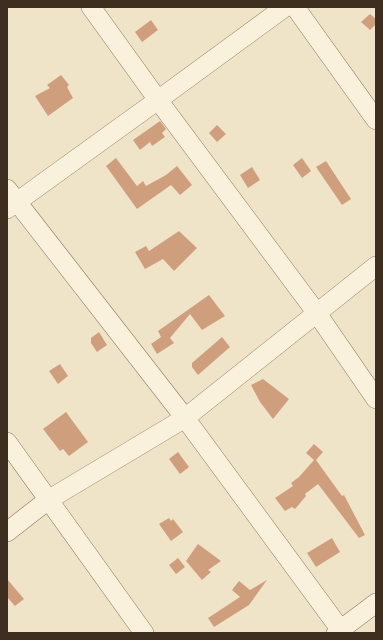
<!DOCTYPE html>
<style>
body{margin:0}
#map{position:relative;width:383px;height:640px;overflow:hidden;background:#f0e4c8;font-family:"Times New Roman",serif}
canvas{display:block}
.frame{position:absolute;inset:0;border:8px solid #3d2e20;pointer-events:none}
</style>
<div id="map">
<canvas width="383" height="640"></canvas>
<div class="frame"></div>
</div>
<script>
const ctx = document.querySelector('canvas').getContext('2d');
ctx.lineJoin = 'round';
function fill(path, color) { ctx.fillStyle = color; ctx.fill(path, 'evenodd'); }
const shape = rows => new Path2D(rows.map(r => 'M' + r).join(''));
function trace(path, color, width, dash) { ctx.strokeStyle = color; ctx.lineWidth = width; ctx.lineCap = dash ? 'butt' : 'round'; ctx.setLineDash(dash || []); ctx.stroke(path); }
const building = shape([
 [370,14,376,19,376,24,370,30,361,22],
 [151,20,158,30,142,42,135,32],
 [61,75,69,85,67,87,73,98,48,116,35,96,50,88,47,85],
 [160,121,166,129,162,133,165,137,152,146,150,142,140,150,133,140],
 [217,125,226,134,217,142,209,133],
 [116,158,137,186,143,181,146,186,166,175,177,166,192,185,180,195,171,185,137,209,106,166],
 [302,158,311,171,302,178,293,165],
 [326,161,351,199,342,205,316,167],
 [252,167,260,180,248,188,240,175],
 [179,231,197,248,174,271,163,259,145,269,135,252,146,246,149,251],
 [209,295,225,316,202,330,190,314,170,338,174,343,157,354,151,344,161,337,158,331],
 [99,332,107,345,97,352,91,343,91,338],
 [222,337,230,347,198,375,192,367,192,363],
 [60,364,68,376,58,384,49,371],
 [263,379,289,399,273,419,260,402,251,385],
 [66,412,88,442,69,456,63,449,60,451,43,429],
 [314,444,323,452,316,460,342,496,344,495,365,535,359,538,318,484,305,494,306,496,295,509,292,507,285,511,275,498,293,486,291,483,299,477,314,460,306,453],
 [178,452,189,467,180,474,169,459],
 [169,518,171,521,173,519,183,532,171,541,159,524],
 [332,538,340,552,316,567,307,553],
 [198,544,221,561,208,570,211,572,202,580,186,561],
 [178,558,185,567,176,574,169,565],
 [7,579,24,599,15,606,7,597],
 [267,580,249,605,214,627,208,618,240,597,232,590,239,581,250,590]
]);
const minor = shape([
 [91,7,158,100,316,312,376,399],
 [295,7,376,120],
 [7,189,185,418,343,633],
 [7,209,158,100,285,7],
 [7,442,144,633],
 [7,532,48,500,185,418,376,266],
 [336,633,376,603]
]);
fill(building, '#cf9f7d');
trace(minor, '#8d765c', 20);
trace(minor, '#faf1dc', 19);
</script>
